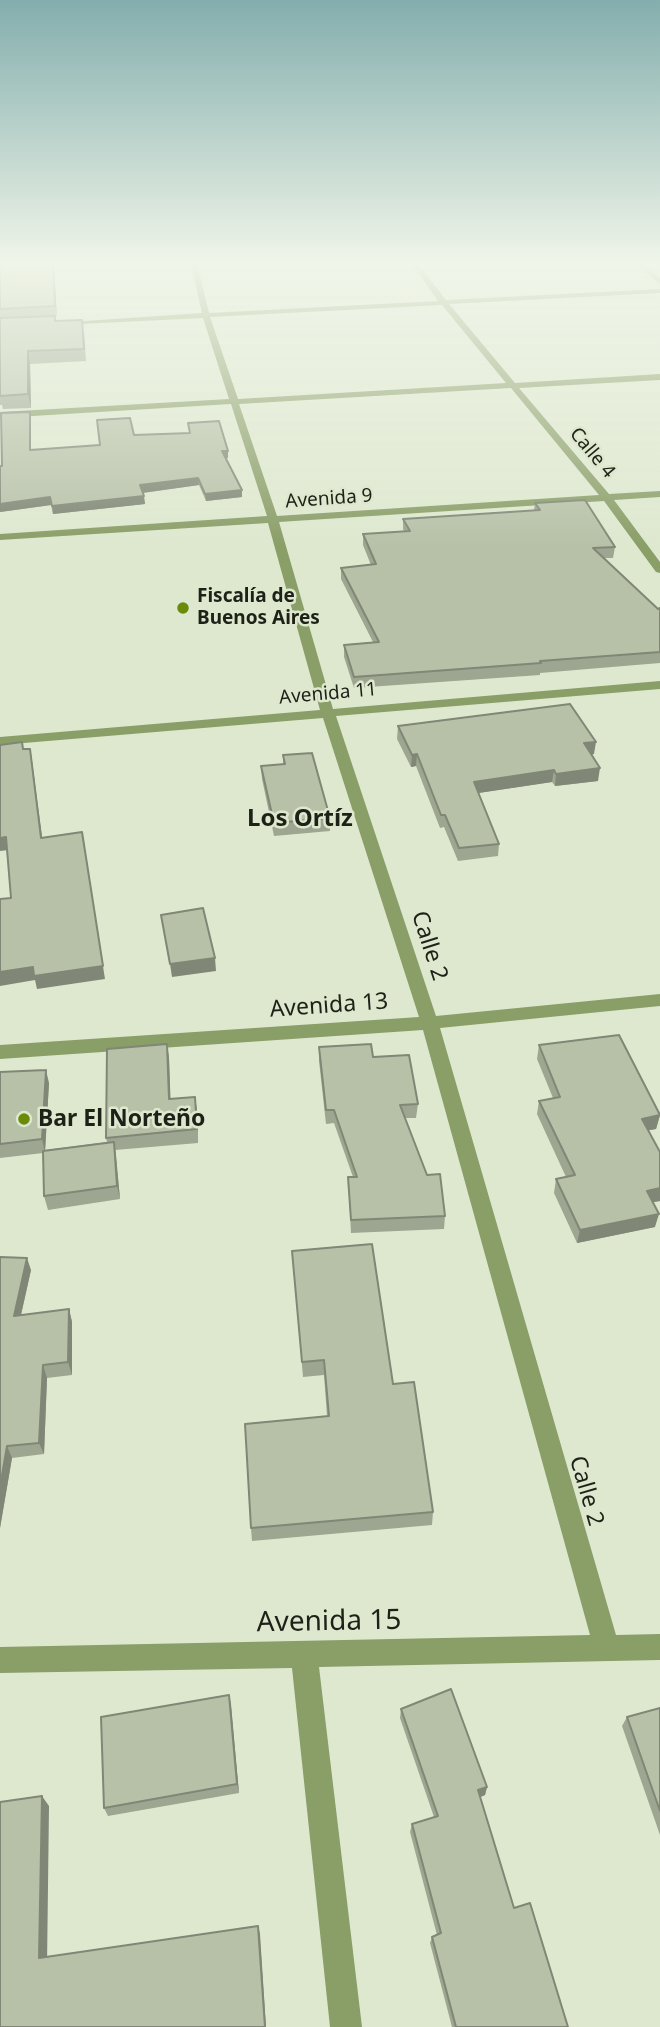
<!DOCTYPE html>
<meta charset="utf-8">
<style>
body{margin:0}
canvas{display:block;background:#dee8cf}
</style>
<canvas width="660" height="2027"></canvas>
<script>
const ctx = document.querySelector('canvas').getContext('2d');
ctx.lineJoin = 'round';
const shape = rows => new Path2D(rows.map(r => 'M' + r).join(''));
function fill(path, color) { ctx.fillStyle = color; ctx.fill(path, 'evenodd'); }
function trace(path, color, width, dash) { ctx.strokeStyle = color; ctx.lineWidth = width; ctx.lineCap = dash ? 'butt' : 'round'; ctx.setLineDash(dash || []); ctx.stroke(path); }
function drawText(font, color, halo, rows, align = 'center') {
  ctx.font = font + ' "Noto Sans",sans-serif'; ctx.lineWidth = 5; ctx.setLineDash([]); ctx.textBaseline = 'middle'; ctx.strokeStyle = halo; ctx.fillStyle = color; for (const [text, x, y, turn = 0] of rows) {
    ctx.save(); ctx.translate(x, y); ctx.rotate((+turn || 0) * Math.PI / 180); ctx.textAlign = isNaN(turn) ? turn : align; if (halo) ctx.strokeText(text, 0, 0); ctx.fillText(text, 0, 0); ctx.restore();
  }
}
const street = shape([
 [191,264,197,264,209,313,438,301,412,264,418,264,446,300,660,289,660,293,449,304,515,383,660,374,660,380,519,388,609,494,660,491,660,497,614,500,660,562,660,573,656,572,604,501,279,522,333,709,660,681,660,689,336,716,436,1016,660,994,660,1006,440,1028,616,1635,660,1634,660,1660,319,1667,362,2027,330,2027,292,1668,0,1673,0,1647,590,1635,423,1030,0,1059,0,1045,419,1017,323,718,0,745,0,737,320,710,268,523,0,540,0,534,267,516,231,404,0,418,0,412,229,399,203,318,59,325,55,323,202,313,191,264],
 [442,305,506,383,238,399,210,317,442,305],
 [511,388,599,495,277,516,239,404,511,388],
 [635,264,642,264,660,278,660,284,635,264]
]);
const wall = shape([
 [0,264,54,264,56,321,84,332,86,361,30,364,31,408,3,409,2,405,0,405],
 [31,419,31,450,100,445,134,435,190,433,188,423,228,458,226,458,242,497,206,501,199,485,143,493,145,504,53,514,51,505,0,512,0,466,2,466],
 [535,503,615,547,613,558,603,558,658,609,660,608,660,663,540,673,540,675,354,688,344,657,344,645,373,642,341,579,341,568,371,565,363,545,363,534,404,531,403,529,403,519,534,510],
 [398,726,594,754,591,755,598,781,555,786,552,782,478,793,499,844,498,856,458,861,444,827,440,828,416,766,411,767,397,739],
 [283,755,330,818,330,831,274,836,262,779,261,766,283,764],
 [167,1044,169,1058,170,1099,197,1110,198,1143,115,1150,120,1199,48,1210,44,1196,43,1153,0,1158,0,1072,49,1083,45,1150,107,1142,106,1138],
 [539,1045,660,1115,656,1129,649,1130,660,1201,653,1202,655,1227,577,1243,554,1193,556,1179,566,1177,537,1114,539,1101,553,1098,537,1059],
 [319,1047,373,1057,418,1104,416,1118,405,1118,427,1175,445,1216,444,1229,351,1233,348,1177,353,1177,334,1123,326,1124,319,1061],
 [292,1251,393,1384,433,1512,432,1525,252,1541,251,1528,327,1416,324,1375,303,1377],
 [0,1257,31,1270,21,1315,69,1309,72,1322,72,1375,47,1378,44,1454,12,1458,0,1528],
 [229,1695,239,1793,108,1816,104,1808],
 [660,1708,660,1835,622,1726,627,1717],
 [401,1709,487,1787,485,1795,480,1797,514,1908,568,2027,452,2027,430,1943,432,1937,437,1935,410,1832,412,1824,434,1817,400,1718]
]);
const shadedWall = shape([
 [53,264,54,264,57,318,55,306],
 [28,351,30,364,31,408,28,394],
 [30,412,31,419,31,458,30,450],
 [222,451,228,451,228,458,223,459],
 [198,478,199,485,141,493,140,485],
 [242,490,242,497,206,501,205,494],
 [144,496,145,504,53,514,52,506],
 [50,497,51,505,0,512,0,504],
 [596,742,594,754,582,756,584,743],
 [30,749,32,761,44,851,41,838],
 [417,754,416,766,411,767,412,755],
 [600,768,598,781,555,786,556,774],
 [554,770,552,782,472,794,474,782],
 [82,832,105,979,37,989,35,980,0,986,0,972],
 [6,837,9,850,0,851,0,838],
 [215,958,216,971,172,977,170,964],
 [167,1044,169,1058,171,1112,169,1099],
 [46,1070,49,1083,45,1153,42,1139],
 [195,1097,197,1110,198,1143,197,1129],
 [660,1115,656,1129,639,1132,642,1119],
 [114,1142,116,1155,120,1199,117,1186],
 [660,1188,660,1201,643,1204,647,1191],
 [659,1214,655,1227,577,1243,580,1230],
 [27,1258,31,1270,18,1328,14,1316],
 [69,1309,72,1322,72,1375,68,1362],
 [43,1365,47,1378,44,1454,39,1443],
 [7,1446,12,1458,0,1528,0,1487],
 [229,1695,231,1704,239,1793,237,1784],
 [487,1787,485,1795,476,1799,478,1790],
 [42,1796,49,1806,47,1966,39,1958],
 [258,1926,260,1934,266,2027,265,2027]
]);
const building = shape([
 [0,264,53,264,55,306,0,309,0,264],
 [55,316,55,321,82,320,84,349,28,351,28,394,0,396,0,318,55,316],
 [30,412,30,450,100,445,97,420,130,418,134,435,190,433,188,423,219,421,228,451,222,451,242,490,205,494,198,478,140,485,144,496,52,506,50,497,0,504,0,466,2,466,1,413,30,412],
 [585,500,615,547,593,548,658,609,660,608,660,652,540,661,541,663,354,677,344,645,379,642,341,568,376,564,363,534,410,531,403,519,540,510,535,503,585,500],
 [570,704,596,742,584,743,600,768,556,774,554,770,474,782,499,844,459,848,445,815,441,815,417,754,412,755,398,726,570,704],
 [22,742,23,749,30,749,41,838,82,832,103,966,34,976,33,967,0,972,0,899,11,898,6,837,0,838,0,745,22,742],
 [312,753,330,818,274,823,261,766,285,764,283,755,312,753],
 [203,908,215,958,170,964,161,915,203,908],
 [619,1035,660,1115,642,1119,660,1152,660,1188,647,1191,659,1214,580,1230,556,1179,575,1175,539,1101,560,1097,539,1045,619,1035],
 [167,1044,169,1099,195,1097,197,1129,106,1138,107,1049,167,1044],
 [371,1044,373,1057,409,1055,418,1104,400,1105,427,1175,440,1174,445,1216,351,1220,348,1177,357,1177,334,1110,326,1110,319,1047,371,1044],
 [46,1070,42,1139,0,1144,0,1072,46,1070],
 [114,1142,117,1186,44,1196,43,1151,114,1142],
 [372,1244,393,1384,414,1382,433,1512,251,1528,245,1424,329,1416,324,1360,302,1362,292,1251,372,1244],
 [0,1257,27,1258,14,1316,69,1309,68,1362,43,1365,39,1443,7,1446,0,1487,0,1257],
 [451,1689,487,1787,478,1790,514,1908,530,1903,568,2027,456,2027,432,1937,441,1933,412,1824,438,1816,401,1709,451,1689],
 [229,1695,237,1784,104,1808,101,1717,229,1695],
 [660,1708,660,1811,627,1717,660,1708],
 [42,1796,39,1958,258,1926,265,2027,0,2027,0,1802,42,1796]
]);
const markers = [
 [183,608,7,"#6a8a09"],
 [24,1119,7,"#6a8a09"]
];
const farStreetnames = [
 ["Calle 4",592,453,50],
 ["Avenida 9",329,499,-4],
 ["Avenida 11",328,694,-5]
];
const farPoinames = [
 ["Fiscalía de",197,597],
 ["Buenos Aires",197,619]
];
const streetNames = [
 ["Calle 2",429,946,72],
 ["Avenida 13",329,1006,-4],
 ["Calle 2",586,1491,74]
];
const poiNames = [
 ["Bar El Norteño",38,1119]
];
const neighbourhoodNames = [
 ["Los Ortíz",300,819]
];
const nearStreetnames = [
 ["Avenida 15",329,1622,-1]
];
fill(street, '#8a9e68');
fill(wall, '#9da690');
fill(shadedWall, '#808776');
fill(building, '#b7c1a8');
trace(building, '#808776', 2);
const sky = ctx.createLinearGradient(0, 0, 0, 547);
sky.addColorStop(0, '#83aead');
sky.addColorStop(0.48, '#f0f5e9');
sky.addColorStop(1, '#f0f5e900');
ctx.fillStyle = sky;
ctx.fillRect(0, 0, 660, 547);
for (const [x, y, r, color] of markers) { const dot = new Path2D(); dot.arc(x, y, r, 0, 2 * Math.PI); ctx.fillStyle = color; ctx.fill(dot); trace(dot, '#dee8cf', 2.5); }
drawText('19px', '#1d2117', '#dee8cf', farStreetnames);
drawText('bold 19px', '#1d2117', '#dee8cf', farPoinames, 'left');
drawText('23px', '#1d2117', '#dee8cf', streetNames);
drawText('bold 23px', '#1d2117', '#dee8cf', poiNames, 'left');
drawText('bold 24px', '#1d2117', '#dee8cf', neighbourhoodNames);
drawText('28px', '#1d2117', '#dee8cf', nearStreetnames);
</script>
